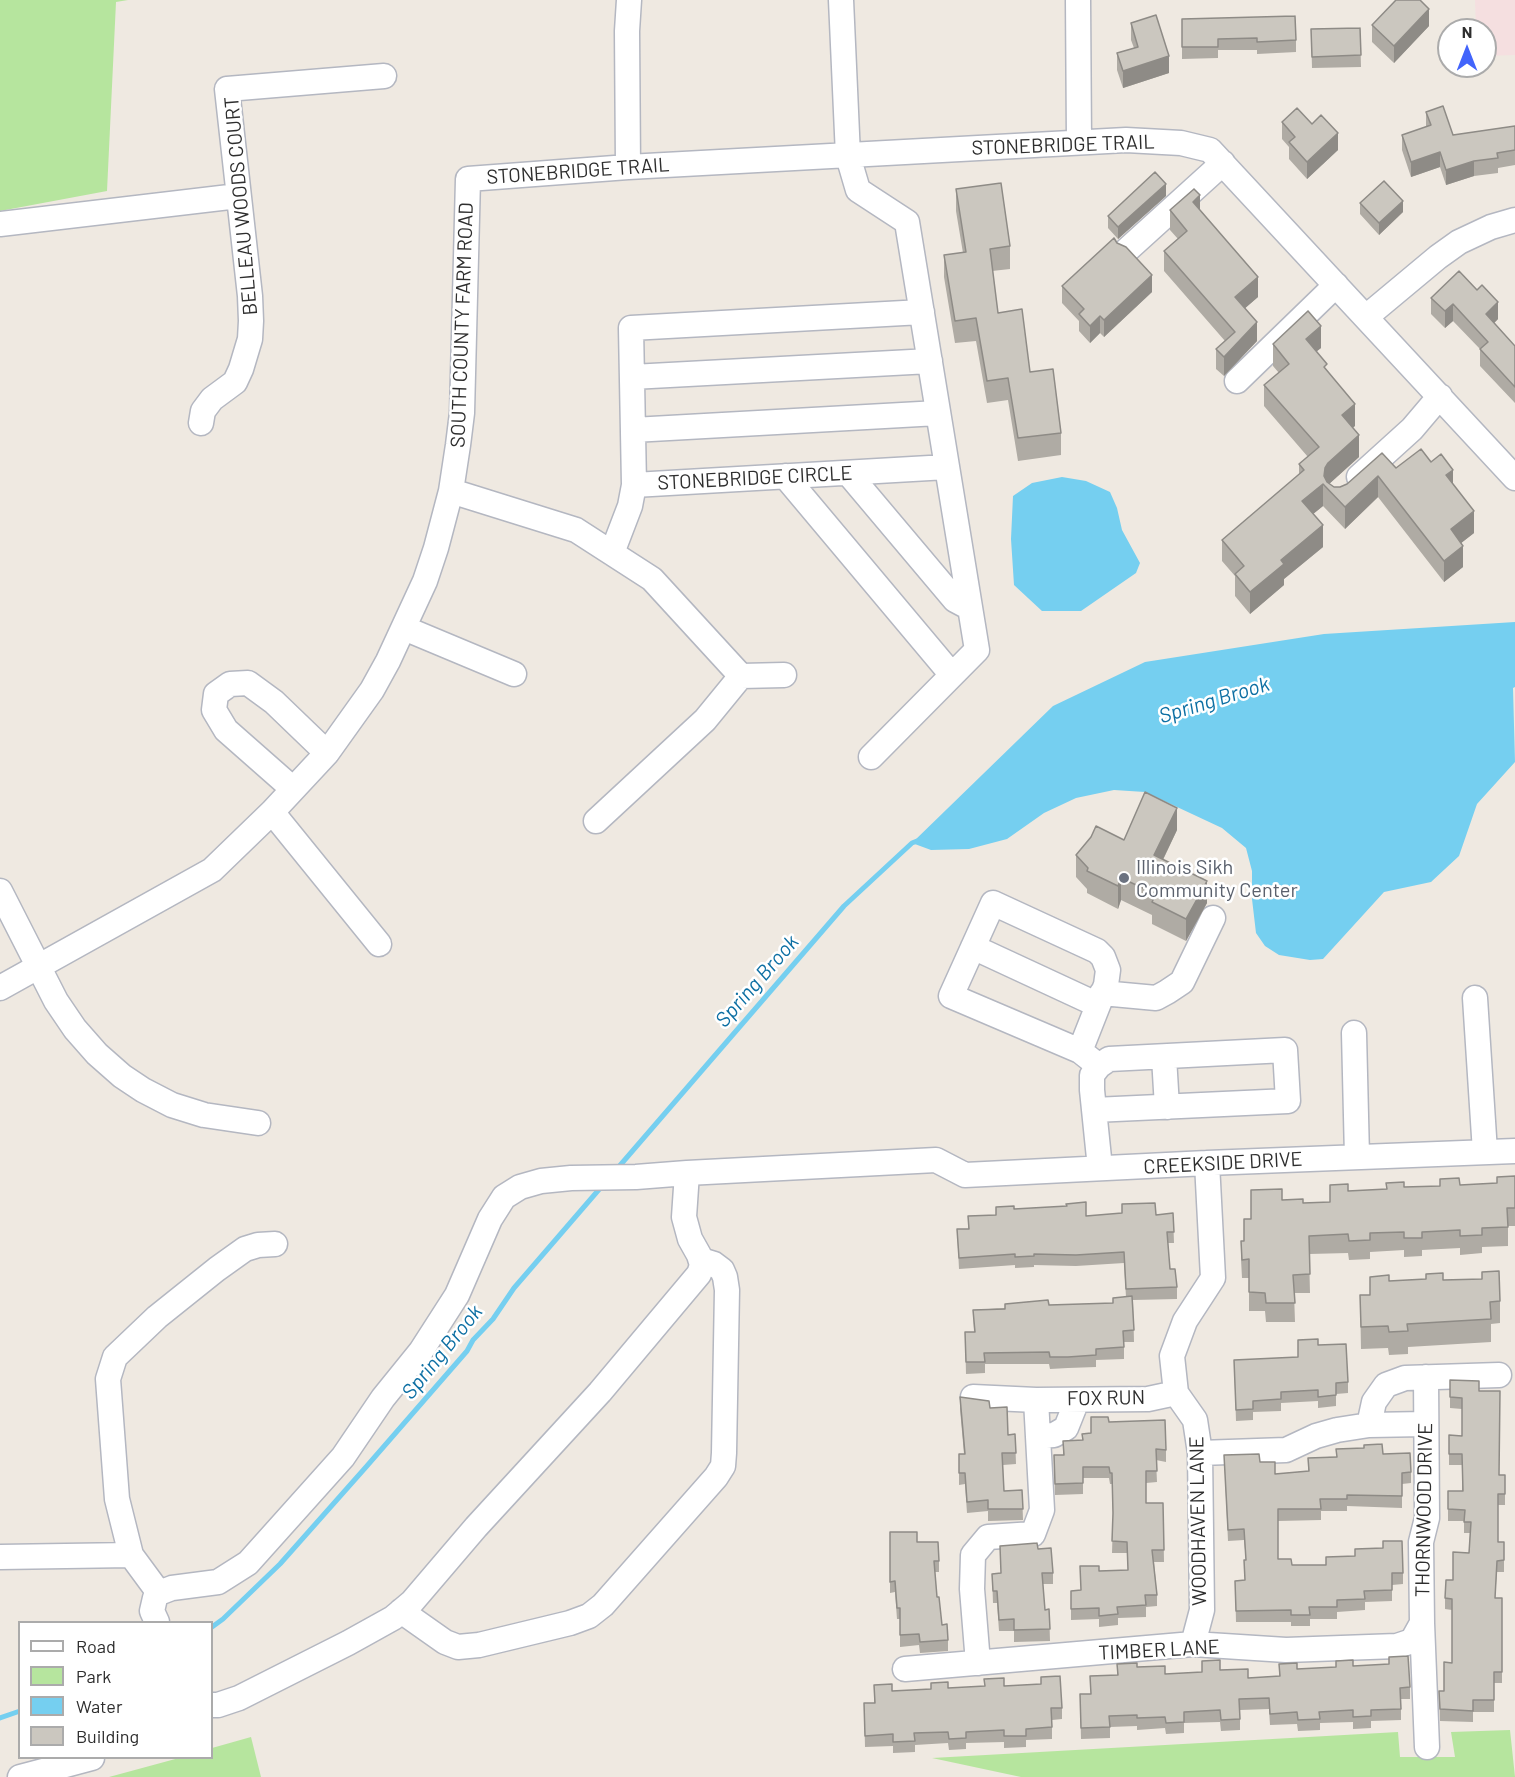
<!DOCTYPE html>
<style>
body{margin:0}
#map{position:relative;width:1515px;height:1777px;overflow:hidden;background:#efe9e1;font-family:Barlow,sans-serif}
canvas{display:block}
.legend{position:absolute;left:18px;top:1621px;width:195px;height:138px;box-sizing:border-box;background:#fff;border:2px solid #ababab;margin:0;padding:8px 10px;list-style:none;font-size:18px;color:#2e2e2e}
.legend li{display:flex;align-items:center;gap:12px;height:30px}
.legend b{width:30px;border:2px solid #ababab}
.north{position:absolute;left:1437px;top:18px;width:60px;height:60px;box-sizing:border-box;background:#fff;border:2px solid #ababab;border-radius:50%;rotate:0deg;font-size:16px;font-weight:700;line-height:24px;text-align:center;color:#2e2e2e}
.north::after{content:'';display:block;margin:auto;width:21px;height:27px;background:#4264fb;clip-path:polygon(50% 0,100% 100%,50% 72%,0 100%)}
</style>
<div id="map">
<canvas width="1515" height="1777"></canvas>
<ul class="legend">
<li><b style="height:8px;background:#fff"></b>Road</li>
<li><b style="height:16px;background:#b6e59e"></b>Park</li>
<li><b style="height:16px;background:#75cff0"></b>Water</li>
<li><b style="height:16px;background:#cbc7bf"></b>Building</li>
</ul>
<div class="north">N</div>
</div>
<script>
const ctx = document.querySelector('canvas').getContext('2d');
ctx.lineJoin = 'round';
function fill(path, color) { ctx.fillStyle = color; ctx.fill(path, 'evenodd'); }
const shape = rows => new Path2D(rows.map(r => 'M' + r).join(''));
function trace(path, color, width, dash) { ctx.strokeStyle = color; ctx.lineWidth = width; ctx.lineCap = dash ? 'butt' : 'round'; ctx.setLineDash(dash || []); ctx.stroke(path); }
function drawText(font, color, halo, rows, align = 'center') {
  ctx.font = font + ' Barlow,sans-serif'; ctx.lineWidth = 5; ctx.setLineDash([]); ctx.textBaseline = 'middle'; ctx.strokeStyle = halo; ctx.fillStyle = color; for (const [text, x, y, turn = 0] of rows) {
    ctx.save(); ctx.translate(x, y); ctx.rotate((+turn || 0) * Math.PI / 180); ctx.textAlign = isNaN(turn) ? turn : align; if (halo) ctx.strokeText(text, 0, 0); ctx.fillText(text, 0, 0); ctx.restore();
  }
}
const medical = shape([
 [1475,0,1515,0,1515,55,1485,56,1485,30,1476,30]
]);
const green = shape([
 [0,0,128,0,116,2,107,191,0,211],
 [1510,1730,1515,1777,1021,1777,932,1758,1398,1732,1400,1757,1455,1757,1451,1732],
 [251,1737,261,1777,109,1777,179,1758,212,1758,212,1748]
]);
const water = shape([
 [1062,477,1086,481,1110,492,1117,508,1122,530,1140,563,1136,573,1081,611,1042,611,1014,585,1011,539,1013,496,1032,483],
 [1515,622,1515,687,1513,688,1515,762,1477,804,1459,856,1431,882,1384,892,1323,959,1310,960,1279,955,1265,946,1256,933,1252,899,1252,871,1246,848,1222,828,1145,792,1114,790,1076,798,1044,813,1007,839,969,849,931,850,912,843,1053,706,1145,662,1324,634]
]);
const stream = shape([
 [616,1170,844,906,912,843,917,841],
 [212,1627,223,1619,280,1564,366,1467,467,1351,473,1340,493,1319,514,1288,602,1186],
 [0,1718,20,1711]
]);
const minor = shape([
 [841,0,848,156,858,190,907,222,977,650,871,757],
 [1078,0,1079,142],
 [628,167,627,31,629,0],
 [0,224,238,196],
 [1127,250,1223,163],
 [1366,317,1438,257,1459,242,1491,227,1515,220],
 [632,377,930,361],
 [1237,381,1336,285],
 [201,423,203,411,212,399,235,382,241,369,250,339,251,321,250,296,227,89,384,76],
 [633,430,938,413],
 [848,473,955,600,970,608],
 [785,476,952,675],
 [1359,477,1412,429,1440,396],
 [634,485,631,328,922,312],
 [451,491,576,530,652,579,741,676,784,675],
 [612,553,630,506,634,485,947,467],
 [404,628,514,674],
 [293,789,226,730,214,710,216,694,230,684,248,683,274,702,327,753],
 [272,812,379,944],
 [596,821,705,720,741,676],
 [0,891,56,1001,75,1029,97,1054,122,1076,143,1090,172,1105,204,1115,258,1123],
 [973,947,1098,1005],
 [0,988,212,870,272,812,327,753,372,690,388,661,425,581,436,548,451,491,458,445,462,413,468,179,628,167,1126,140,1181,143,1210,150,1515,478],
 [1102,993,1156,998,1167,992,1182,982,1213,918],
 [1475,998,1485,1152],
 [1354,1033,1357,1157],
 [1080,1051,1106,985,1108,970,1103,957,1097,951,993,903,951,996,1080,1051,1099,1066],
 [1164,1057,1167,1107],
 [1094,1110,1288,1101,1285,1050,1109,1059,1099,1066,1092,1075,1092,1090,1100,1168],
 [973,1397,1036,1400,1148,1399,1176,1393],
 [1369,1425,1374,1402,1386,1385,1405,1378,1499,1375],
 [1038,1436,1054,1435,1066,1428,1074,1408,1073,1400],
 [1200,1453,1286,1450,1316,1436,1337,1430,1369,1425,1425,1424],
 [0,1557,131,1555],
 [159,1593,131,1555,117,1499,108,1379,115,1357,157,1317,217,1269,245,1249,258,1245,275,1244],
 [401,1611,445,1642,458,1647,479,1645,570,1623,589,1616,603,1605,716,1477,723,1466,724,1453,727,1290,725,1277,722,1270,714,1264,701,1260],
 [157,1622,152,1611,155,1598,159,1593,172,1588,218,1582,248,1563,343,1457,383,1398,421,1351,457,1295,490,1219,504,1197,520,1187,541,1181,571,1178,636,1177,687,1173,936,1160,965,1175,1207,1163,1515,1151],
 [1422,1623,1427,1747],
 [1193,1644,1202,1610,1200,1453,1195,1420,1176,1393,1172,1356,1185,1321,1213,1278,1207,1163],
 [978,1663,972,1589,973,1555,988,1537,1033,1534,1042,1510,1036,1400],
 [905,1669,1193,1644,1286,1650,1397,1646,1412,1641,1422,1623,1421,1542,1427,1518,1426,1377],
 [212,1705,218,1705,239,1698,348,1643,393,1618,412,1602,476,1527,600,1392,699,1274,702,1265,699,1255,690,1239,684,1217,687,1173],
 [20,1777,92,1758]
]);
const wall = shape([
 [1182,19,1296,40,1296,52,1257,54,1257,50,1218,50,1218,58,1182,59],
 [1131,23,1169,73,1123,88,1117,70,1117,53,1134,48,1131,40],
 [1372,25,1429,26,1394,63,1372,42],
 [1360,28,1361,67,1312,68,1311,29],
 [1426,112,1453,135,1515,126,1515,165,1498,168,1498,173,1474,176,1446,185,1440,167,1411,177,1402,150,1402,135,1426,127],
 [1282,122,1312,124,1338,150,1307,179,1289,159,1289,147,1282,139],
 [956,189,1010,246,1010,269,992,271,998,313,1061,433,1061,455,1018,461,1008,400,987,403,976,341,955,343,944,277,944,255,963,253,956,211],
 [1166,196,1118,239,1108,228,1108,216],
 [1360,203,1403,212,1379,235,1360,214],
 [1170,210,1200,210,1258,297,1245,308,1257,341,1224,376,1216,369,1216,349,1225,341,1164,271,1164,251,1178,239,1170,230],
 [1117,243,1152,292,1104,337,1100,333,1090,343,1079,331,1079,321,1062,303,1062,286],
 [1431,298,1498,319,1494,323,1515,346,1515,403,1480,366,1480,349,1453,321,1445,328,1431,314],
 [1273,344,1321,348,1316,351,1355,426,1353,427,1359,457,1329,484,1334,487,1340,487,1396,468,1431,462,1453,484,1474,533,1461,543,1463,567,1444,582,1378,497,1345,529,1323,506,1313,514,1323,547,1284,579,1284,585,1250,614,1235,596,1235,576,1222,561,1222,540,1299,475,1299,464,1308,457,1264,406,1264,385,1279,373,1273,366],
 [1177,830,1163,860,1207,903,1186,941,1152,924,1152,915,1121,900,1118,909,1087,893,1087,889,1076,877,1076,855,1124,840],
 [1515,1176,1515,1226,1508,1226,1508,1246,1482,1247,1482,1253,1460,1255,1460,1248,1422,1250,1422,1256,1404,1257,1404,1250,1370,1252,1370,1259,1349,1260,1348,1253,1309,1254,1310,1293,1294,1293,1295,1322,1266,1322,1265,1311,1249,1311,1249,1278,1242,1278,1241,1259,1241,1241,1244,1241,1251,1219,1282,1200,1303,1203,1330,1203,1330,1185,1348,1191,1497,1184],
 [1014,1209,1086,1216,1156,1215,1173,1213,1174,1243,1168,1243,1170,1269,1177,1287,1177,1299,1133,1300,1134,1342,1124,1342,1124,1359,1096,1360,1096,1367,1068,1368,1050,1369,1049,1364,985,1364,985,1373,966,1374,965,1332,974,1332,973,1310,1049,1305,1113,1303,1113,1298,1126,1297,1124,1263,1076,1266,1034,1265,1034,1267,1015,1268,1015,1265,959,1269,957,1229,968,1229,968,1216,996,1215],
 [1370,1277,1389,1281,1443,1280,1500,1301,1500,1323,1491,1324,1491,1342,1408,1347,1408,1354,1389,1355,1388,1348,1361,1349,1360,1295,1370,1295],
 [1298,1340,1318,1345,1348,1382,1348,1393,1336,1394,1336,1406,1318,1408,1318,1401,1281,1403,1281,1411,1253,1412,1253,1420,1236,1421,1234,1360,1298,1357],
 [1450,1380,1479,1391,1499,1475,1505,1486,1505,1505,1498,1505,1498,1542,1504,1542,1504,1572,1497,1572,1495,1598,1502,1598,1502,1683,1494,1683,1494,1712,1473,1712,1473,1722,1440,1721,1439,1691,1444,1691,1452,1663,1452,1610,1445,1609,1445,1598,1453,1580,1469,1553,1470,1533,1464,1533,1464,1521,1448,1521,1448,1491,1462,1491,1462,1465,1449,1465,1449,1435,1462,1436,1462,1409,1450,1408],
 [960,1397,990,1408,1008,1435,1015,1434,1016,1464,1003,1465,1004,1491,1022,1490,1023,1520,988,1521,988,1511,967,1513,965,1484,959,1485,959,1454,964,1454,960,1409],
 [1109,1422,1166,1450,1166,1462,1156,1460,1157,1482,1146,1483,1146,1503,1163,1503,1164,1562,1154,1562,1157,1595,1157,1606,1146,1607,1146,1617,1118,1618,1118,1625,1099,1627,1099,1619,1071,1620,1071,1591,1081,1590,1099,1571,1128,1570,1127,1553,1112,1553,1113,1518,1112,1484,1110,1484,1109,1478,1083,1478,1083,1494,1055,1495,1054,1455,1063,1455,1063,1441,1082,1440,1082,1434,1091,1433],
 [1383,1454,1411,1472,1411,1483,1402,1484,1402,1508,1347,1506,1347,1511,1321,1511,1321,1520,1278,1521,1278,1559,1292,1565,1403,1573,1403,1584,1392,1585,1392,1601,1365,1602,1365,1610,1337,1612,1337,1619,1310,1619,1310,1626,1291,1626,1291,1622,1236,1622,1235,1581,1245,1580,1244,1560,1246,1560,1244,1540,1228,1541,1224,1455,1260,1462,1275,1474,1308,1471,1308,1458],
 [890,1532,917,1542,939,1561,939,1572,935,1572,937,1597,942,1625,948,1640,948,1651,920,1653,919,1645,900,1647,900,1619,897,1619,895,1592,890,1593],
 [1038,1549,1053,1573,1053,1584,1043,1584,1045,1610,1049,1609,1050,1641,1014,1642,1014,1631,999,1631,997,1603,993,1603,992,1574,1001,1573],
 [1202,1661,1220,1670,1248,1678,1279,1676,1279,1664,1297,1669,1353,1666,1410,1687,1410,1699,1401,1699,1401,1720,1371,1721,1371,1728,1353,1729,1353,1722,1320,1723,1320,1730,1298,1731,1297,1724,1270,1725,1269,1709,1240,1710,1240,1730,1221,1731,1220,1722,1184,1723,1184,1733,1166,1734,1165,1728,1137,1730,1137,1726,1110,1727,1110,1738,1081,1739,1080,1694,1091,1694,1090,1676,1117,1675,1117,1664,1137,1667,1165,1674,1202,1672],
 [874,1685,892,1691,1004,1686,1062,1708,1062,1719,1052,1720,1052,1739,1026,1740,1026,1747,1004,1748,1004,1742,966,1743,966,1749,949,1750,948,1743,915,1745,915,1752,893,1753,893,1746,865,1747,864,1703,874,1703]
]);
const shadedWall = shape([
 [1429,9,1429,26,1394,63,1394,46],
 [1169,56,1169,73,1123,88,1123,71],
 [1338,133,1338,150,1307,179,1307,162],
 [1440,152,1440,167,1411,177,1411,162],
 [1474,161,1474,176,1446,185,1446,170],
 [1166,184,1166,196,1118,239,1118,227],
 [1200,195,1200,215,1193,202],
 [1403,201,1403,212,1379,235,1379,223],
 [1152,275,1152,292,1104,337,1104,320],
 [1258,277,1258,297,1235,317,1235,297],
 [1498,302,1498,319,1486,331,1486,314],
 [1453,304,1453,321,1445,328,1445,311],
 [1100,316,1100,333,1090,343,1090,326],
 [1257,322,1257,341,1224,376,1224,357],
 [1321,326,1321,348,1306,360,1306,339],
 [1355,404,1355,426,1342,436,1342,415],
 [1359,435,1359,457,1328,485,1324,476,1325,468,1328,463],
 [1453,470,1453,492,1446,475],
 [1378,476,1378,497,1345,529,1345,507],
 [1323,484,1323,506,1302,523,1302,501],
 [1474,511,1474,533,1451,551,1451,529],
 [1323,525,1323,547,1284,579,1284,585,1250,614,1250,592,1281,560],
 [1463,546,1463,567,1444,582,1444,561],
 [1177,808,1177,830,1154,878,1154,855],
 [1121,878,1121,900,1118,909,1118,886],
 [1207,881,1207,903,1186,941,1186,919]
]);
const building = shape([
 [1396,0,1420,0,1429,9,1394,46,1372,25,1396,0],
 [1156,15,1169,56,1123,71,1117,53,1138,47,1131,23,1156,15],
 [1295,16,1296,40,1257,42,1257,38,1218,39,1218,47,1182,47,1182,19,1295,16],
 [1360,28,1361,55,1312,57,1311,29,1360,28],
 [1443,106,1453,135,1515,126,1515,150,1497,153,1498,158,1474,161,1446,170,1440,152,1411,162,1402,135,1431,125,1426,112,1443,106],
 [1297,108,1312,124,1321,115,1338,133,1307,162,1289,142,1295,137,1282,122,1297,108],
 [1155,172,1166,184,1118,227,1108,216,1155,172],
 [1384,181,1403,201,1379,223,1360,203,1384,181],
 [1001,183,1010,246,990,249,998,313,1022,309,1030,372,1053,369,1061,433,1018,438,1008,378,987,381,976,318,955,321,944,255,966,252,956,189,1001,183],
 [1194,189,1200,195,1193,202,1258,277,1235,297,1257,322,1224,357,1216,349,1235,332,1164,251,1187,231,1170,210,1194,189],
 [1114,238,1117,243,1126,247,1152,275,1104,320,1100,316,1090,326,1079,314,1084,309,1062,286,1114,238],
 [1459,271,1477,290,1482,285,1498,302,1486,314,1515,346,1515,387,1480,349,1488,342,1453,304,1445,311,1431,298,1459,271],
 [1308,311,1321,326,1306,339,1327,364,1324,367,1355,404,1342,415,1359,435,1328,463,1325,468,1324,476,1327,482,1334,487,1340,487,1347,484,1382,453,1396,468,1421,449,1431,462,1441,454,1453,470,1446,475,1474,511,1451,529,1463,546,1444,561,1378,476,1345,507,1323,484,1302,501,1323,525,1281,560,1284,564,1250,592,1235,574,1244,566,1222,540,1304,470,1299,464,1319,447,1264,385,1289,364,1273,344,1308,311],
 [1145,792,1177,808,1154,855,1207,881,1186,919,1152,902,1156,894,1121,878,1118,886,1087,871,1088,868,1076,855,1091,837,1096,826,1124,840,1145,792],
 [1515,1176,1515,1208,1507,1208,1508,1227,1482,1228,1482,1235,1460,1236,1460,1230,1422,1232,1422,1238,1404,1238,1404,1232,1370,1233,1370,1240,1349,1241,1348,1234,1309,1236,1310,1274,1293,1275,1295,1303,1266,1303,1265,1293,1249,1292,1249,1259,1242,1260,1241,1241,1244,1241,1244,1219,1251,1219,1251,1190,1282,1189,1282,1200,1303,1199,1303,1203,1330,1202,1330,1185,1348,1184,1348,1191,1387,1189,1386,1183,1404,1182,1404,1187,1440,1186,1440,1179,1459,1178,1460,1185,1497,1183,1497,1177,1515,1176],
 [1086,1202,1086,1216,1122,1213,1122,1204,1155,1203,1156,1215,1173,1213,1174,1232,1167,1232,1170,1269,1175,1269,1177,1287,1126,1289,1124,1252,1076,1255,1034,1254,1034,1256,1015,1257,1015,1254,959,1258,957,1229,969,1229,968,1216,996,1215,996,1207,1014,1206,1014,1209,1067,1206,1066,1204,1086,1202],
 [1499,1271,1500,1301,1490,1302,1491,1319,1407,1324,1408,1331,1389,1332,1388,1326,1361,1327,1360,1295,1370,1295,1370,1277,1389,1275,1389,1281,1426,1279,1426,1274,1443,1273,1443,1280,1482,1279,1482,1272,1499,1271],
 [1132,1296,1134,1330,1123,1331,1124,1347,1096,1349,1096,1355,1068,1357,1050,1357,1049,1352,984,1353,985,1362,966,1362,965,1332,975,1332,973,1310,1005,1309,1005,1304,1048,1300,1049,1305,1113,1303,1113,1298,1132,1296],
 [1318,1339,1318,1345,1346,1344,1348,1382,1336,1383,1336,1395,1318,1397,1318,1390,1281,1392,1281,1399,1253,1401,1253,1409,1236,1410,1234,1360,1298,1357,1298,1340,1318,1339],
 [1450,1380,1479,1381,1479,1391,1500,1391,1499,1475,1505,1475,1505,1494,1498,1494,1498,1542,1504,1542,1504,1560,1497,1561,1495,1598,1502,1598,1502,1672,1494,1672,1494,1700,1473,1700,1473,1711,1440,1709,1439,1691,1444,1691,1444,1662,1452,1663,1452,1599,1445,1598,1446,1580,1453,1580,1453,1552,1469,1553,1471,1522,1464,1522,1465,1510,1448,1509,1448,1491,1463,1491,1462,1454,1449,1454,1449,1435,1462,1436,1462,1398,1450,1397,1450,1380],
 [960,1397,989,1401,990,1408,1007,1407,1008,1435,1015,1434,1016,1453,1002,1453,1004,1491,1022,1490,1023,1509,988,1509,988,1500,967,1502,965,1473,959,1473,959,1454,965,1454,960,1397],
 [1091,1417,1108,1417,1109,1422,1165,1420,1166,1450,1156,1449,1157,1471,1146,1471,1146,1503,1163,1503,1164,1550,1152,1550,1157,1595,1145,1595,1146,1605,1117,1607,1118,1614,1099,1616,1099,1608,1071,1609,1071,1591,1081,1590,1080,1566,1099,1566,1099,1571,1128,1570,1127,1542,1112,1541,1113,1513,1112,1473,1110,1473,1109,1467,1083,1467,1083,1483,1055,1484,1054,1455,1064,1455,1063,1441,1083,1440,1082,1434,1091,1433,1091,1417],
 [1382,1444,1383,1454,1410,1453,1411,1472,1402,1473,1402,1496,1347,1495,1347,1499,1320,1499,1321,1509,1278,1509,1278,1559,1291,1559,1292,1565,1326,1565,1326,1557,1355,1556,1355,1549,1383,1548,1383,1541,1402,1541,1403,1573,1392,1573,1392,1590,1364,1591,1365,1599,1337,1600,1337,1607,1309,1607,1310,1615,1291,1615,1291,1610,1236,1611,1235,1581,1245,1580,1244,1560,1246,1560,1244,1529,1228,1530,1224,1455,1259,1454,1260,1462,1275,1462,1275,1474,1309,1471,1308,1458,1337,1457,1336,1449,1364,1448,1364,1445,1382,1444],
 [890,1532,917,1532,917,1542,938,1542,939,1561,934,1561,937,1597,939,1597,942,1625,947,1624,948,1640,920,1642,919,1634,900,1635,900,1608,897,1608,895,1581,890,1582,890,1532],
 [1037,1543,1038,1549,1051,1548,1053,1573,1042,1573,1045,1610,1049,1609,1050,1629,1014,1630,1014,1619,999,1620,997,1591,993,1591,992,1574,1001,1573,1000,1546,1037,1543],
 [1408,1656,1410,1687,1400,1688,1401,1709,1371,1710,1371,1716,1353,1717,1353,1710,1319,1712,1320,1719,1298,1720,1297,1712,1270,1714,1269,1698,1239,1699,1240,1719,1221,1720,1220,1710,1184,1712,1184,1722,1166,1723,1165,1717,1137,1718,1137,1715,1109,1716,1110,1727,1081,1728,1080,1694,1091,1694,1090,1676,1118,1675,1117,1664,1137,1663,1137,1667,1165,1666,1165,1674,1202,1672,1202,1661,1220,1660,1220,1670,1248,1669,1248,1678,1280,1676,1279,1664,1297,1663,1297,1669,1336,1667,1336,1661,1353,1660,1353,1666,1389,1664,1389,1657,1408,1656],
 [1060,1676,1062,1708,1051,1708,1052,1727,1026,1729,1026,1736,1004,1736,1004,1730,966,1732,966,1738,949,1739,948,1732,914,1733,915,1741,893,1742,893,1734,865,1736,864,1703,875,1703,874,1685,892,1684,892,1691,931,1689,931,1683,948,1682,948,1688,985,1686,984,1679,1004,1678,1004,1686,1041,1684,1041,1677,1060,1676]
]);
const markers = [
 [1124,878,6,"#6b7280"]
];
const streetNames = [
 ["STONEBRIDGE TRAIL",1063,145,-2],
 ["STONEBRIDGE TRAIL",578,171,-4],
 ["BELLEAU WOODS COURT",241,206,-95],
 ["SOUTH COUNTY FARM ROAD",462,325,-88],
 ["STONEBRIDGE CIRCLE",755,478,-3],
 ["CREEKSIDE DRIVE",1223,1163,-3],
 ["FOX RUN",1106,1398,-1],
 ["THORNWOOD DRIVE",1424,1510,-89],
 ["WOODHAVEN LANE",1198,1521,-91],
 ["TIMBER LANE",1159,1650,-3]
];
const worshipNames = [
 ["Illinois Sikh",1136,867],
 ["Community Center",1136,890]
];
const waterNames = [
 ["Spring Brook",1214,700,-17],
 ["Spring Brook",757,981,-49],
 ["Spring Brook",442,1352,-51]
];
fill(medical, '#f5dfe0');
fill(green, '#b6e59e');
fill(water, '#75cff0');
trace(stream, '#75cff0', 5);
trace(minor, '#b4b7c1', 27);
trace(minor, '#fff', 24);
fill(wall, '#afaba4');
fill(shadedWall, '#8e8b86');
fill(building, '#cbc7bf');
trace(building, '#8e8b86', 1.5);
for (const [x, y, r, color] of markers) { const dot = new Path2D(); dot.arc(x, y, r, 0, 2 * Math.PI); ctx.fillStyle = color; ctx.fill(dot); trace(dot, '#fff', 2); }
drawText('20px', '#2e2e2e', '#fff', streetNames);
drawText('20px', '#5b616d', '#fff', worshipNames, 'left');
drawText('italic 21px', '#0d6fa3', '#fff', waterNames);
</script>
